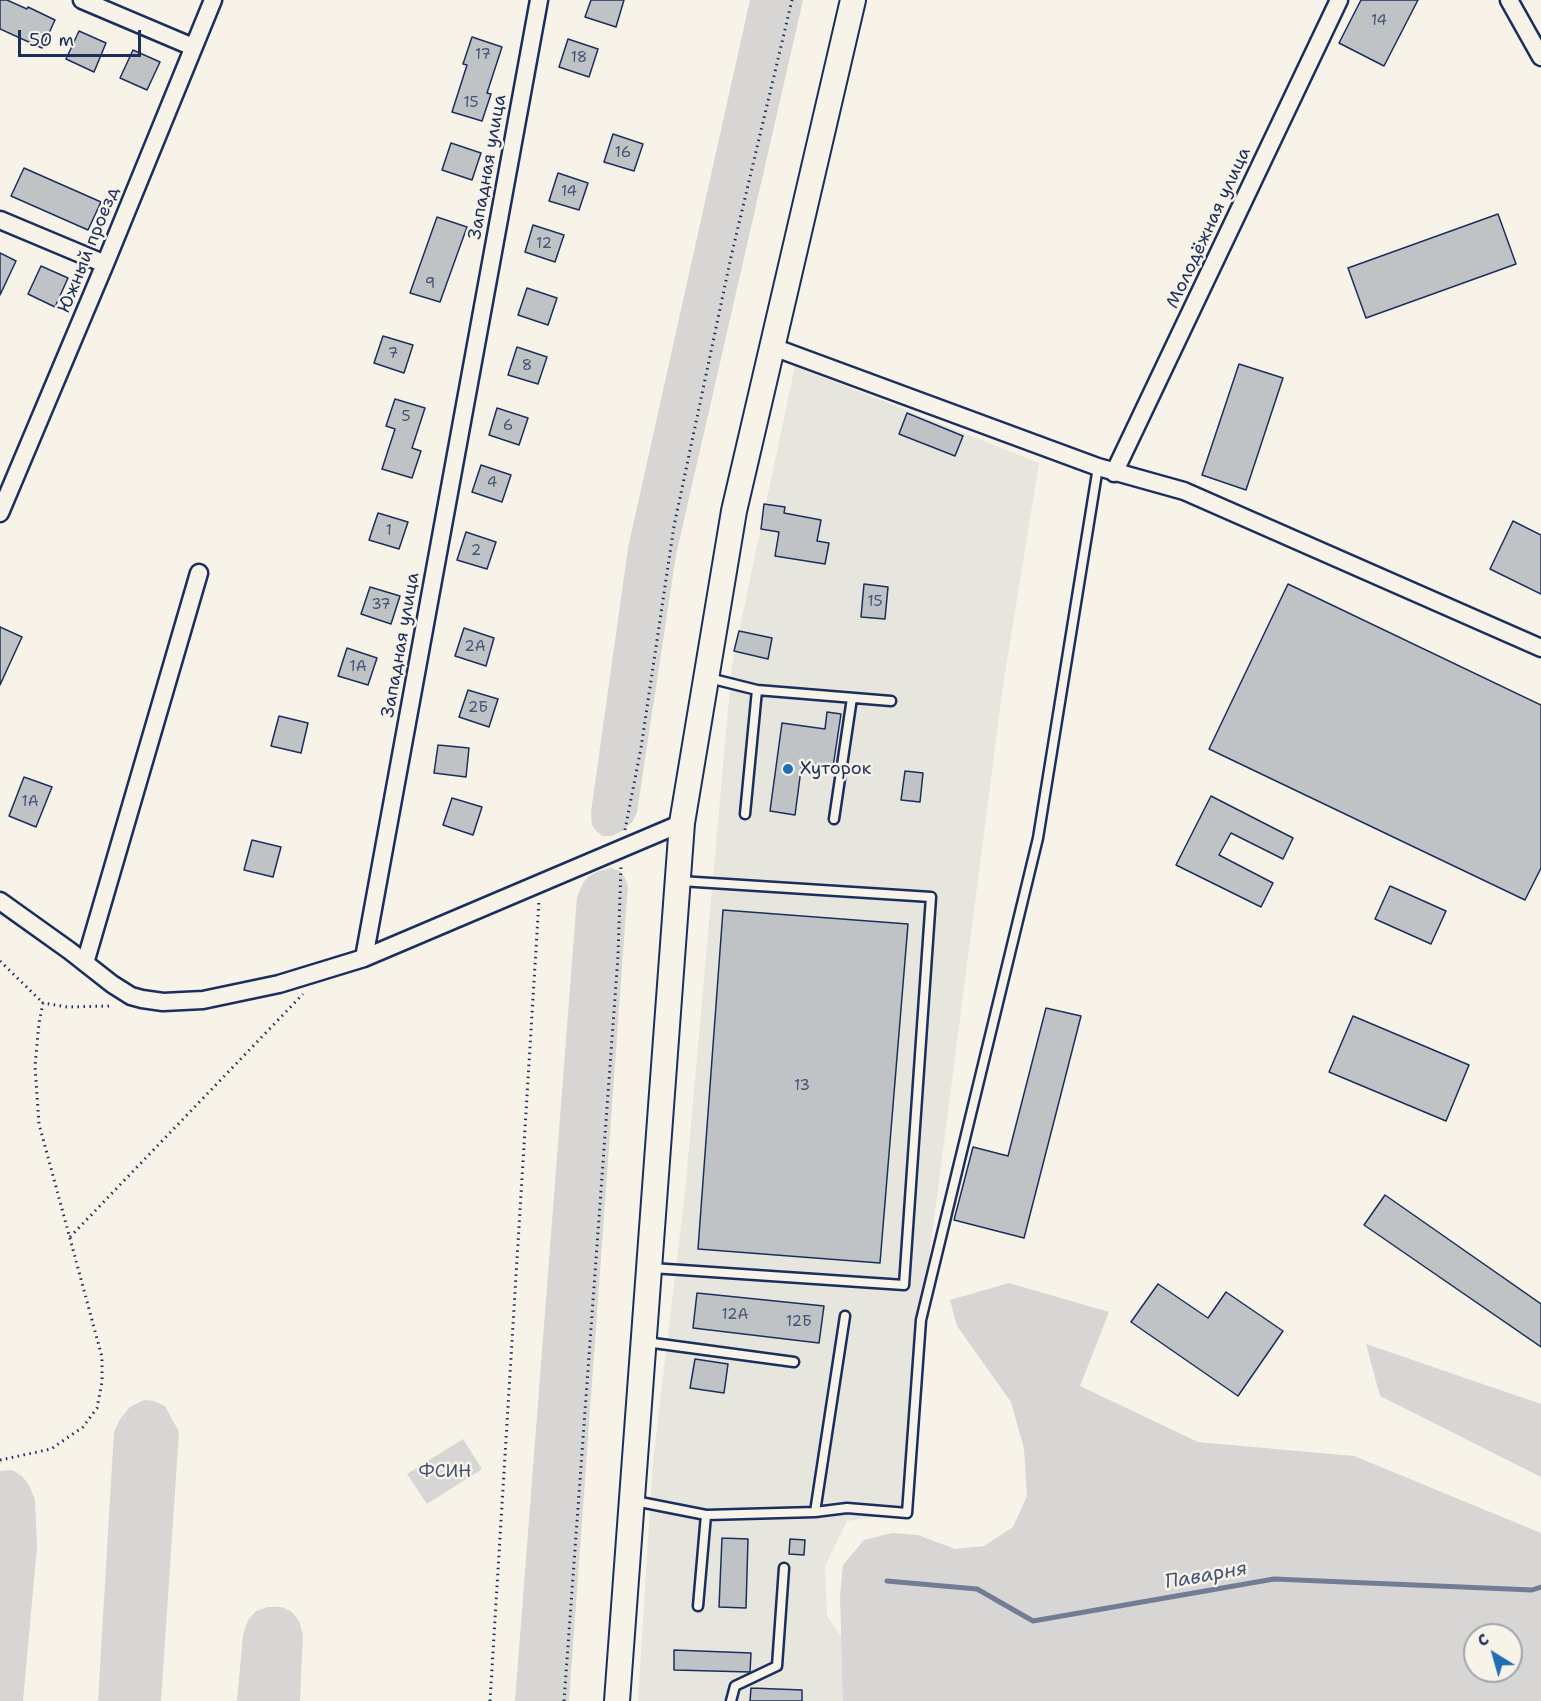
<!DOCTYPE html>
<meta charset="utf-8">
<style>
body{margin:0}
#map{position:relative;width:1541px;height:1701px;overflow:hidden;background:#f7f3e8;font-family:"Shantell Sans",sans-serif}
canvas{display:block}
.north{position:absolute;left:1463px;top:1623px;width:60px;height:60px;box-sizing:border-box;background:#f7f3e8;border:2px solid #9fa5b1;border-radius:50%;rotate:323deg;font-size:16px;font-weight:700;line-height:24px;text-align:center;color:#1b2f5e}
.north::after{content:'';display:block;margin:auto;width:21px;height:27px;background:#1f6fb2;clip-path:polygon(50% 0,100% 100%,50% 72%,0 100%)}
.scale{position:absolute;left:18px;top:30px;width:123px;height:27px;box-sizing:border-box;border:3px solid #1b2f5e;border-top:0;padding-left:8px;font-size:18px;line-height:21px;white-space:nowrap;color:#1b2f5e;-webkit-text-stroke:4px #f7f3e8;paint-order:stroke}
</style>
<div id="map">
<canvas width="1541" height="1701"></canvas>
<div class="north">С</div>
<div class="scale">50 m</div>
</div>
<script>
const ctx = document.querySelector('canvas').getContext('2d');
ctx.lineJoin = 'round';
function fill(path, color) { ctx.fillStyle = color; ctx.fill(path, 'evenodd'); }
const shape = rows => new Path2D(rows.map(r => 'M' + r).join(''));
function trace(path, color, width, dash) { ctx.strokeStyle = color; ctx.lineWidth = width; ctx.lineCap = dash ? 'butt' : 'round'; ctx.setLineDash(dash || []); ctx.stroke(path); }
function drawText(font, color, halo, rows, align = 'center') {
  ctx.font = font + ' "Shantell Sans",sans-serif'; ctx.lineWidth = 5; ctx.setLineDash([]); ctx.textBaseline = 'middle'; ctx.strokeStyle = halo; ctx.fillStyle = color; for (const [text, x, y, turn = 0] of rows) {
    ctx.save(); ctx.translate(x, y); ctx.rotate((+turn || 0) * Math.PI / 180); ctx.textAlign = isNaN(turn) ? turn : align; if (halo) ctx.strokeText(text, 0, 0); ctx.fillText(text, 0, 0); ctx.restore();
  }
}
const built = shape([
 [795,366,1039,463,1003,686,921,1320,907,1513,847,1521,825,1566,827,1616,885,1701,638,1701,653,1461,685,1192,732,665]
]);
const green = shape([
 [750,0,803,0,676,555,637,812,633,821,624,830,612,836,603,836,597,832,592,825,591,812,628,548],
 [611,868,620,871,625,878,628,887,627,898,569,1701,515,1701,577,897,583,883,589,876,599,871],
 [1009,1283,1109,1312,1080,1386,1198,1442,1354,1456,1541,1533,1541,1701,843,1701,840,1597,843,1565,864,1540,892,1533,918,1535,955,1549,984,1546,1013,1527,1027,1496,1024,1449,1011,1402,957,1326,950,1300],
 [1475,1635,1511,1635,1511,1671,1475,1671],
 [1366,1344,1541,1404,1541,1477,1380,1396],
 [144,1400,154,1401,165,1406,179,1432,161,1701,98,1701,114,1432,120,1419,130,1407],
 [463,1439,482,1469,427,1504,407,1474],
 [12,1470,22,1476,29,1485,35,1500,37,1547,23,1701,0,1701,0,1471],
 [268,1607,282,1607,292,1612,299,1621,303,1635,300,1701,237,1701,243,1635,248,1620,256,1611]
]);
const stream = shape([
 [887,1581,977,1589,1033,1621,1274,1579,1532,1590,1541,1587]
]);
const building = shape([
 [0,0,7,0,27,9,28,7,55,20,42,48,0,29,0,0],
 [591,0,624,0,616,27,585,17,591,0],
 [1361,0,1418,0,1384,66,1339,43,1361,0],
 [79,31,106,43,94,72,66,59,79,31],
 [472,37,502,47,487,93,491,94,482,121,452,112,467,65,463,64,472,37],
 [568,39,598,49,589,77,559,67,568,39],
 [133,50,160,62,147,90,120,78,133,50],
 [613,134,643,144,634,171,604,162,613,134],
 [451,143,481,153,472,180,442,170,451,143],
 [24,168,101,202,88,230,11,196,24,168],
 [558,173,588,183,579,210,549,201,558,173],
 [1498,214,1516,264,1366,318,1348,268,1498,214],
 [437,217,467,227,440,302,410,293,437,217],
 [533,225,564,235,555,262,525,252,533,225],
 [0,253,16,261,0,295,0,253],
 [41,266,68,278,55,307,28,294,41,266],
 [527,288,557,298,548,325,518,315,527,288],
 [383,336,413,345,404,373,374,363,383,336],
 [517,347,547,357,538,384,508,375,517,347],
 [1239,364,1283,378,1246,490,1202,475,1239,364],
 [395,399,425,408,412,448,421,451,412,478,382,469,395,429,386,426,395,399],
 [497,408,528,418,519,445,489,435,497,408],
 [907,413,963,436,955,456,899,434,907,413],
 [481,465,511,475,502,502,472,492,481,465],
 [764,504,785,507,784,513,821,520,817,541,829,543,825,564,775,556,779,532,761,529,764,504],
 [378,513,408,522,399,549,369,540,378,513],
 [1513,521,1541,535,1541,594,1490,569,1513,521],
 [466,532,496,542,487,569,457,560,466,532],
 [864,584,888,587,885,619,861,617,864,584],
 [1288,584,1541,705,1541,868,1525,900,1209,749,1288,584],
 [370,587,400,596,391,624,361,614,370,587],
 [0,627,22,637,0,685,0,627],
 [464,628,494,638,486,666,455,656,464,628],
 [739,631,772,638,768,659,734,651,739,631],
 [347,648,377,658,368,685,338,676,347,648],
 [468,690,498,699,489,727,459,717,468,690],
 [827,712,841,714,833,767,802,762,795,815,770,811,782,723,825,729,827,712],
 [279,716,308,723,301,753,271,746,279,716],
 [438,745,469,748,466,777,434,773,438,745],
 [905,771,923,773,920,802,901,800,905,771],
 [24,777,52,787,36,827,9,816,24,777],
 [1211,796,1293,838,1283,859,1231,833,1219,855,1273,883,1261,907,1176,865,1211,796],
 [452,798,482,807,473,835,443,825,452,798],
 [252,840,281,847,273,877,244,870,252,840],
 [1390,886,1446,911,1431,944,1375,919,1390,886],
 [723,910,908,924,880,1263,698,1249,723,910],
 [1046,1008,1081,1016,1024,1238,954,1220,973,1147,1008,1156,1046,1008],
 [1353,1016,1469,1065,1446,1121,1329,1072,1353,1016],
 [1385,1195,1541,1304,1541,1347,1364,1225,1385,1195],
 [1158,1284,1208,1318,1226,1292,1283,1331,1238,1396,1131,1322,1158,1284],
 [697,1293,824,1306,819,1343,693,1328,697,1293],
 [695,1359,728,1364,724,1393,690,1388,695,1359],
 [722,1538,748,1539,746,1608,719,1607,722,1538],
 [790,1539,805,1540,804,1555,789,1554,790,1539],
 [674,1650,751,1653,750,1672,674,1670,674,1650],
 [751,1688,802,1690,802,1701,750,1701,751,1688]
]);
const path = shape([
 [625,830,641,748,674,526,731,257,792,0],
 [0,961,43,1003],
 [70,1237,303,994],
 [0,1460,51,1449,83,1427,97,1408,102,1382,102,1357,39,1124,35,1066,39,1023,43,1003,67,1007,108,1006,113,1004],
 [490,1701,539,900],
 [564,1701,618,956,621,866]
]);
const lane = shape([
 [709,678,757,690,745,814],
 [757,690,891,701],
 [834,819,852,698],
 [652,1268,904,1285,931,897,680,881],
 [646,1342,794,1362],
 [635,1501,706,1515,815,1512,847,1508,907,1513,921,1320,1038,838,1098,467],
 [815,1512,845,1316],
 [698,1606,706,1515],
 [731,1701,735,1686,777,1666,784,1568]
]);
const street = shape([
 [82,0,193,47],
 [539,0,364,958,682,823],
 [1509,0,1541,57],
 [0,220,105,264],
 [773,347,1098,467,1184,491,1541,648],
 [1114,473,1339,0],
 [0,513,105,264,213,0],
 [0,901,70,951,112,984,131,996,142,999,163,1002,203,1000,279,984,364,958],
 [85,963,199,573]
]);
const secondary = shape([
 [617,1701,682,823,734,511,853,0]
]);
const markers = [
 [788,769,6,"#1f6fb2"]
];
const numberNames = [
 ["14",1379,21],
 ["17",483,55],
 ["18",579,58],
 ["15",471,103],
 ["16",623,153],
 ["14",569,192],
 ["12",544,244],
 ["9",430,284],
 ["7",393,354],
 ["8",527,366],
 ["5",406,417],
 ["6",508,426],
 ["4",492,483],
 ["1",389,531],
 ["2",476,551],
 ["15",875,602],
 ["37",381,605],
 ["2А",475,647],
 ["1А",358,667],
 ["2Б",478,708],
 ["1А",30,802],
 ["13",802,1086],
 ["12А",735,1315],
 ["12Б",799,1322]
];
const streetNames = [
 ["Западная улица",488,167,-80],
 ["Молодёжная улица",1209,228,-65],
 ["Южный проезд",89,250,-68],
 ["Западная улица",401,645,-80]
];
const poiNames = [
 ["Хуторок",800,769]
];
const parkNames = [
 ["ФСИН",445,1472]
];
const waterNames = [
 ["Паварня",1206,1576,-10]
];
fill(built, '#e6e5de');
fill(green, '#d7d6d4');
trace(stream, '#727c95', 5);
fill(building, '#c0c3c5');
trace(building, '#1b2f5e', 1.5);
trace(lane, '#1b2f5e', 13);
trace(street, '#1b2f5e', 21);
trace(secondary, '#1b2f5e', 28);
trace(path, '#1b2f5e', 3, [1.5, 4.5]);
trace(lane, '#f7f3e8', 8);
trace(street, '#f7f3e8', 16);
trace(secondary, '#f7f3e8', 24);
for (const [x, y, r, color] of markers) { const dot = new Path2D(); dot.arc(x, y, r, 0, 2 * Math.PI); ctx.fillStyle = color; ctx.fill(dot); trace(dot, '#f7f3e8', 2); }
drawText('15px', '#445478', null, numberNames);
drawText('18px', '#1b2f5e', '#f7f3e8', streetNames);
drawText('18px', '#1b2f5e', '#f7f3e8', poiNames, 'left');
drawText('18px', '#415076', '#f7f3e8', parkNames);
drawText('italic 20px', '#465679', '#f7f3e8', waterNames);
</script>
